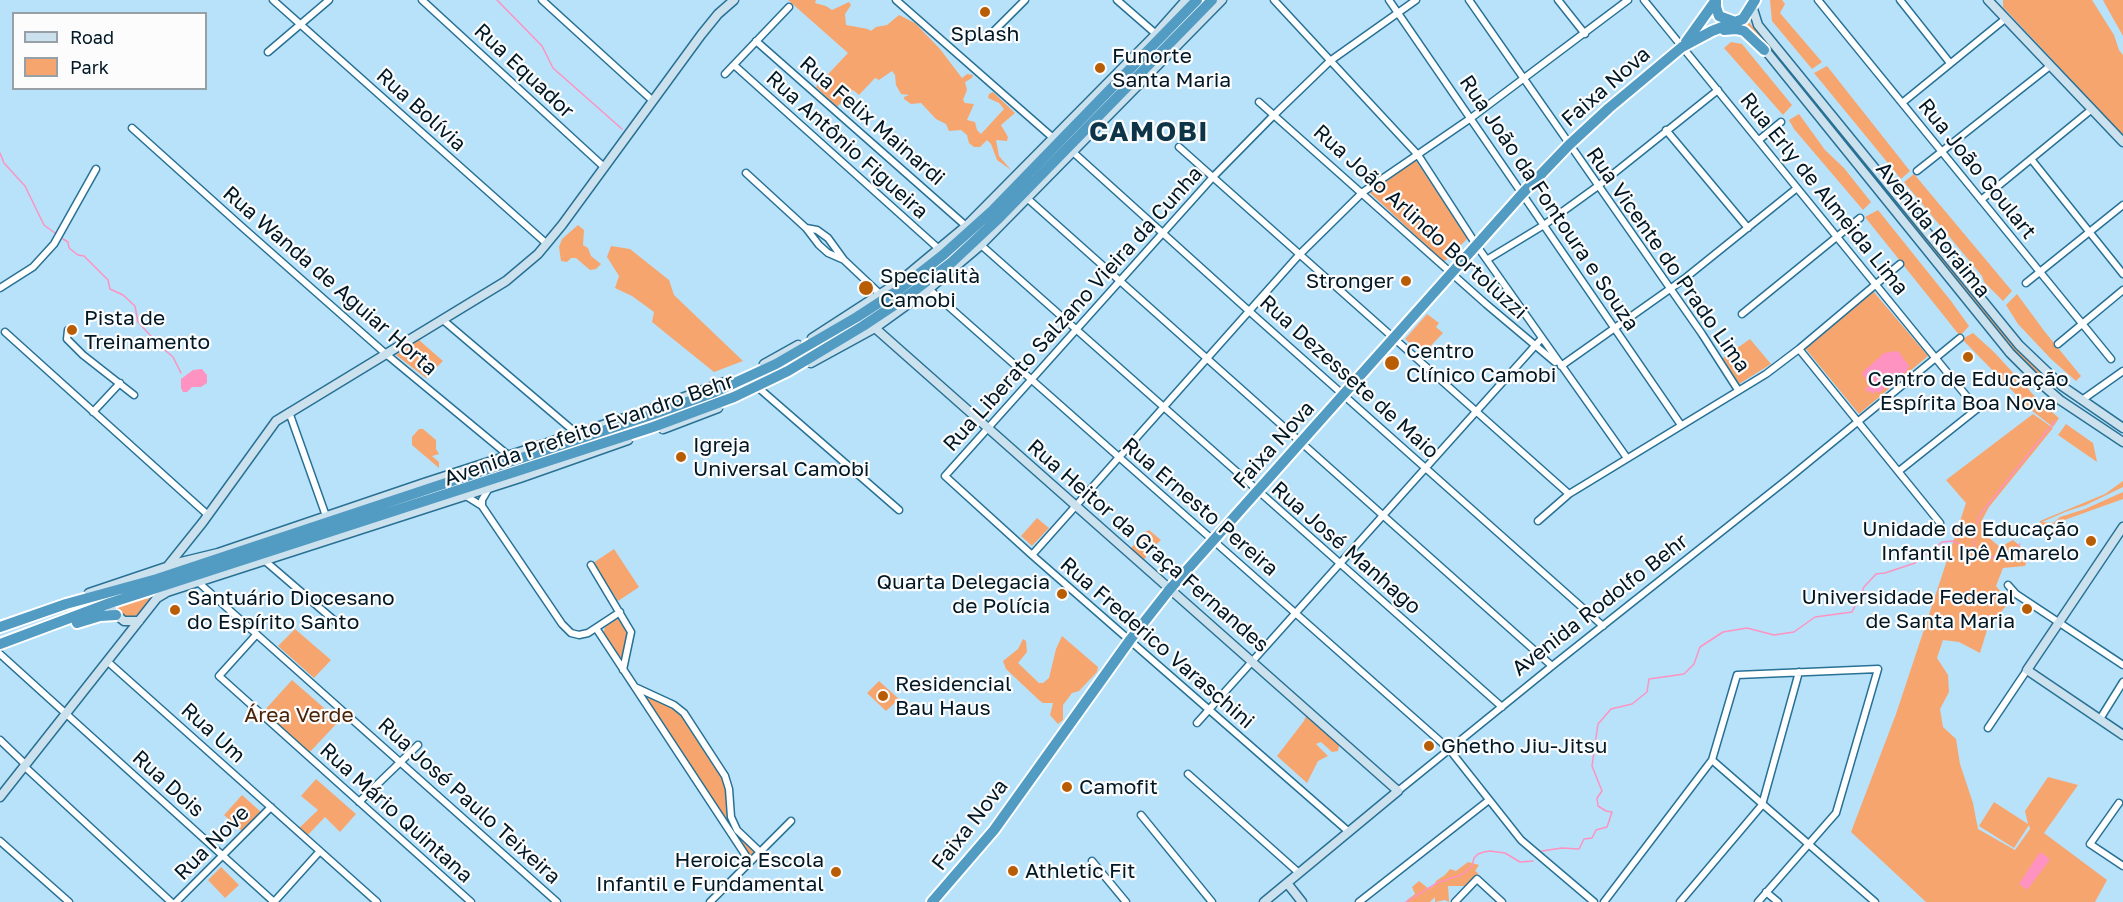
<!DOCTYPE html>
<meta charset="utf-8">
<style>
body{margin:0}
#map{position:relative;width:2123px;height:902px;overflow:hidden;background:#b8e2fa;font-family:"Golos Text",sans-serif}
canvas{display:block}
.legend{position:absolute;left:12px;top:12px;width:195px;height:78px;box-sizing:border-box;background:#fcfcfc;border:2px solid #97a0a6;margin:0;padding:8px 10px;list-style:none;font-size:18px;color:#001725}
.legend li{display:flex;align-items:center;gap:12px;height:30px}
.legend b{width:30px;border:2px solid #97a0a6}
</style>
<div id="map">
<canvas width="2123" height="902"></canvas>
<ul class="legend">
<li><b style="height:8px;background:#cbe1ed"></b>Road</li>
<li><b style="height:16px;background:#f7a56e"></b>Park</li>
</ul>
</div>
<script>
const ctx = document.querySelector('canvas').getContext('2d');
ctx.lineJoin = 'round';
function fill(path, color) { ctx.fillStyle = color; ctx.fill(path, 'evenodd'); }
const shape = rows => new Path2D(rows.map(r => 'M' + r).join(''));
function trace(path, color, width, dash) { ctx.strokeStyle = color; ctx.lineWidth = width; ctx.lineCap = dash ? 'butt' : 'round'; ctx.setLineDash(dash || []); ctx.stroke(path); }
function drawText(font, color, halo, rows, align = 'center') {
  ctx.font = font + ' "Golos Text",sans-serif'; ctx.lineWidth = 4.5; ctx.setLineDash([]); ctx.textBaseline = 'middle'; ctx.strokeStyle = halo; ctx.fillStyle = color; for (const [text, x, y, turn = 0] of rows) {
    ctx.save(); ctx.translate(x, y); ctx.rotate((+turn || 0) * Math.PI / 180); ctx.textAlign = isNaN(turn) ? turn : align; if (halo) ctx.strokeText(text, 0, 0); ctx.fillText(text, 0, 0); ctx.restore();
  }
}
const green = shape([
 [788,0,816,0,815,3,826,6,832,10,849,2,851,5,845,14,846,25,868,29,871,31,876,27,887,25,899,15,915,23,940,49,962,78,967,74,973,75,972,78,965,82,967,90,963,100,965,103,974,104,967,120,975,122,977,130,981,134,1004,109,999,103,988,98,989,94,993,92,1015,113,1001,125,1008,137,1007,141,996,140,999,156,1011,170,997,160,991,144,987,140,980,147,974,147,969,143,967,135,961,130,949,131,946,124,936,119,921,103,911,104,904,99,904,97,909,95,901,94,896,85,895,75,892,71,879,80,875,78,859,95,853,90,837,107,816,87,848,53],
 [1770,0,1782,0,1785,4,1780,13,1822,62,1812,69,1772,21],
 [2003,0,2092,0,2114,35,2119,50,2123,55,2123,135,2003,7],
 [2103,0,2123,0,2123,36,2105,4],
 [1748,21,2017,348,2055,386,2054,389,2039,379,2013,351,1747,25],
 [1731,42,1742,44,1792,105,1783,115,1724,48],
 [1827,66,1910,171,1901,179,1814,73],
 [1799,114,1825,150,1844,168,1871,202,1863,210,1794,129,1789,120],
 [1415,159,1468,238,1444,262,1368,191],
 [1914,174,2012,291,2003,301,1984,282,1982,276,1904,182],
 [1878,210,1951,301,1969,326,1960,336,1865,217],
 [578,225,584,230,583,245,588,248,591,256,601,264,596,269,590,270,576,258,571,258,567,262,561,261,559,247,562,239],
 [611,246,630,249,669,280,674,295,743,361,714,372,652,322,654,312,632,296,615,288,619,276,607,257],
 [1873,291,1928,356,1859,414,1805,348],
 [2017,294,2045,332,2081,376,2076,381,2051,359,2018,324,2006,305],
 [1427,314,1439,323,1436,327,1443,333,1423,354,1405,339],
 [1973,333,1994,352,2041,403,2059,418,2053,427,2031,410,1962,339],
 [1750,339,1771,364,1739,384,1723,358],
 [419,340,443,361,426,378,396,355],
 [2033,414,2053,428,1989,507,1981,522,1983,533,2000,547,2013,540,2029,554,2025,566,2003,568,1996,586,2009,602,1987,630,1980,653,1959,642,1943,640,1937,658,1948,675,1949,692,1940,709,1943,727,1956,739,1960,764,1973,803,1978,829,2015,850,2030,829,2029,825,2014,848,1979,826,1994,802,2028,824,2025,811,2048,777,2078,785,2044,833,2107,880,2095,902,1926,902,1851,832,1896,714,1966,503,1946,480],
 [2066,424,2093,443,2097,462,2058,435],
 [419,429,423,429,436,440,436,449,439,454,432,456,439,462,439,468,412,445,412,437],
 [2123,481,2123,487,2086,505,2065,512,2042,522,2053,523,2060,517,2085,509,2123,492,2123,499,2042,528,2040,521,2105,494],
 [1037,518,1049,528,1032,546,1021,536],
 [1149,530,1161,540,1150,550,1144,560,1131,548,1145,532],
 [614,549,639,587,618,601,593,563],
 [151,598,134,618,123,617,117,610,116,606,132,600],
 [620,617,627,635,622,662,603,635,605,627],
 [295,629,331,660,314,678,278,646],
 [1062,636,1098,667,1097,672,1079,691,1072,693,1063,705,1063,720,1058,724,1050,715,1053,703,1043,703,1040,701,1006,669,1003,661,1018,649,1023,639,1026,641,1027,652,1018,663,1039,683,1043,683,1049,678,1056,649],
 [292,680,339,721,309,753,263,712],
 [879,681,899,699,886,711,867,693],
 [642,693,666,704,683,717,721,775,726,787,727,813,732,827,755,853,753,856,751,857,738,840],
 [1306,716,1334,739,1339,746,1338,751,1332,752,1321,742,1316,744,1328,756,1318,761,1307,783,1277,756,1304,721],
 [316,779,356,814,340,832,325,817,307,836,298,829,318,810,301,796],
 [242,795,261,812,243,832,224,815],
 [1468,862,1479,865,1475,871,1477,872,1478,874,1467,886,1448,886,1449,902,1445,900,1435,902,1435,897,1430,902,1408,902,1407,900,1415,894,1412,887,1419,881,1429,889,1434,886,1436,881,1445,875,1450,869,1456,871],
 [221,867,239,885,225,898,208,880]
]);
const water = shape([
 [1896,351,1899,352,1909,366,1907,371,1879,393,1876,391,1873,394,1870,391,1869,393,1865,389,1870,385,1862,374,1863,372,1884,353],
 [202,369,207,375,207,383,201,387,192,387,187,392,183,392,181,388,181,379,193,370],
 [2040,852,2049,858,2049,861,2027,890,2019,884]
]);
const stream = shape([
 [497,0,542,46,553,68,622,129],
 [0,153,4,163,25,186,44,225,55,233],
 [63,239,68,242,69,248,78,255,84,256,108,280,110,289,123,295,135,306,138,322,161,347,173,357,181,373],
 [1975,551,1973,531,1981,513,2055,421],
 [1542,851,1562,848,1579,849,1584,839,1592,838,1596,830,1607,827,1612,812,1606,811,1598,806,1597,798,1602,791,1592,766,1598,724,1611,709,1632,704,1647,692,1649,679,1684,674,1694,664,1700,647,1723,632,1747,628,1774,635,1794,632,1815,617,1852,612,1864,587,1876,574,1885,573,1915,563,1942,542,1953,541,1975,552,1995,558,2012,551,2020,544],
 [1406,902,1437,883,1463,874,1472,866,1474,858,1478,854,1484,852,1490,851,1505,853,1520,862,1533,861]
]);
const street = shape([
 [273,0,547,244],
 [422,0,604,167],
 [542,0,653,101],
 [896,0,1052,137],
 [1117,0,1156,34],
 [1274,0,1418,155,1477,246,1627,458],
 [1389,0,1681,425],
 [1469,0,1702,334,1738,390],
 [1558,0,1585,34],
 [1644,0,1977,409,1899,471],
 [1818,0,2111,359],
 [1900,0,1950,63],
 [992,33,1025,0],
 [756,41,966,226],
 [268,52,329,0],
 [734,65,939,249],
 [725,74,789,7],
 [1259,102,1486,304,1555,362],
 [1902,103,2005,19],
 [132,128,241,226,386,354,508,455],
 [1666,130,1748,228],
 [1759,140,1781,122],
 [1179,147,1569,494],
 [1074,153,1249,311,1603,626],
 [2031,159,2123,274],
 [1917,171,2050,66],
 [746,173,806,228,819,245,828,253,844,260],
 [1028,199,1552,666],
 [1981,200,2092,109],
 [806,228,817,230,828,238,844,260,880,294],
 [981,245,1502,707],
 [1488,259,1544,225,1598,186,1718,90],
 [2026,283,2123,205],
 [0,288,33,267,54,244,96,169],
 [929,289,1449,749,1521,840,1594,902],
 [1742,314,1860,218],
 [443,320,576,433],
 [68,330,67,339,83,355,134,395],
 [5,332,208,515],
 [2058,344,2123,290],
 [1799,349,1940,523],
 [1561,366,1684,279,1797,188],
 [761,390,899,510],
 [2082,400,2123,371],
 [93,412,120,383],
 [289,412,326,516],
 [466,496,482,506,562,624,571,633,579,635,588,633,620,612],
 [482,506,482,500,489,488],
 [1538,521,1569,494,1766,374,1799,349,1900,264],
 [1032,555,1299,255,1363,192,1471,118,1628,0],
 [264,560,336,622],
 [591,565,631,632,623,670],
 [198,582,557,902],
 [2008,585,2016,594,2123,665],
 [596,628,750,862],
 [256,635,219,676,471,902],
 [0,654,274,902],
 [107,661,377,902],
 [635,687,674,705,684,713,725,776,729,789,731,817,737,830,760,852],
 [2100,719,2123,682],
 [1197,723,1542,338],
 [1988,728,2027,670],
 [0,740,25,764],
 [1712,760,1875,902],
 [24,766,171,902],
 [1188,774,1299,873],
 [1398,791,1552,666,1789,478,1960,338],
 [359,802,418,745],
 [2119,803,2090,844,2123,866],
 [1141,815,1212,902],
 [1349,832,1032,555,945,476,1213,177,1274,115,1330,61,1416,0],
 [0,841,69,902],
 [1092,861,1126,902],
 [1766,892,1778,902],
 [176,902,271,807],
 [274,902,320,851],
 [710,902,791,821],
 [1359,902,1489,800],
 [1455,902,1477,879,1502,902],
 [1604,902,1712,760,1737,675,1878,669,1836,813,1758,902],
 [1680,902,1762,805,1799,672]
]);
const secondary = shape([
 [1988,0,2123,142],
 [1752,6,1758,25,2019,345,2062,386,2123,428],
 [1762,46,2010,353,2038,381,2060,400,2123,442],
 [875,328,1398,791,1264,902],
 [812,338,900,281,966,226,1156,34,1186,0],
 [811,363,875,328,929,289,981,245,1222,0],
 [764,364,798,345],
 [663,429,718,408],
 [2123,527,2027,670,2123,735],
 [167,567,203,522,276,421,506,281,538,254,562,225,701,35,718,14,734,0],
 [89,593,181,562,218,553,424,483,652,409,725,382],
 [110,603,113,612,124,621,139,621],
 [0,797,157,598,167,592,520,478,628,440],
 [1287,883,1302,902]
]);
const highway = shape([
 [1716,0,1716,7,1719,16,1735,22],
 [1724,30,1736,29,1744,31,1764,50],
 [1686,42,1716,0],
 [77,623,100,616,116,615],
 [0,627,66,604,157,579,654,414,715,392,776,364,857,317,897,291,943,255,992,211,1197,0],
 [0,644,110,603,653,427,734,397,788,371,863,326,902,300,952,262,999,218,1212,0],
 [932,902,994,830,1130,640,1170,589,1522,194,1569,145,1609,108,1682,47,1712,31,1743,19,1755,0]
]);
const markers = [
 [985,12,6,"#b95d05"],
 [1100,68,6,"#b95d05"],
 [1406,281,6,"#b95d05"],
 [866,288,8,"#b95d05"],
 [72,330,6,"#b95d05"],
 [1968,357,6,"#b95d05"],
 [1392,363,8,"#b95d05"],
 [681,457,6,"#b95d05"],
 [2091,541,6,"#b95d05"],
 [1062,594,6,"#b95d05"],
 [2027,609,6,"#b95d05"],
 [175,610,6,"#b95d05"],
 [883,696,6,"#b95d05"],
 [1429,746,6,"#b95d05"],
 [1067,787,6,"#b95d05"],
 [1013,871,6,"#b95d05"],
 [836,872,6,"#b95d05"]
];
const poiNames = [
 ["Splash",985,34,"center"],
 ["Funorte",1112,56],
 ["Santa Maria",1112,80],
 ["Specialità",880,276],
 ["Camobi",880,300],
 ["Stronger",1394,281,"right"],
 ["Pista de",84,318],
 ["Treinamento",84,342],
 ["Centro",1406,351],
 ["Clínico Camobi",1406,375],
 ["Centro de Educação",1968,379,"center"],
 ["Espírita Boa Nova",1968,403,"center"],
 ["Igreja",693,445],
 ["Universal Camobi",693,469],
 ["Unidade de Educação",2079,529,"right"],
 ["Infantil Ipê Amarelo",2079,553,"right"],
 ["Quarta Delegacia",1050,582,"right"],
 ["de Polícia",1050,606,"right"],
 ["Universidade Federal",2015,597,"right"],
 ["de Santa Maria",2015,621,"right"],
 ["Santuário Diocesano",187,598],
 ["do Espírito Santo",187,622],
 ["Residencial",895,684],
 ["Bau Haus",895,708],
 ["Ghetho Jiu-Jitsu",1441,746],
 ["Camofit",1079,787],
 ["Heroica Escola",824,860,"right"],
 ["Infantil e Fundamental",824,884,"right"],
 ["Athletic Fit",1025,871]
];
const streetNames = [
 ["Rua Equador",524,71,43],
 ["Faixa Nova",1606,87,-41],
 ["Rua Bolívia",421,110,42],
 ["Rua Felix Mainardi",872,121,41],
 ["Rua Antônio Figueira",847,145,42],
 ["Rua João Goulart",1977,169,51],
 ["Rua Erly de Almeida Lima",1824,194,51],
 ["Rua João da Fontoura e Souza",1549,203,56],
 ["Rua João Arlindo Bortoluzzi",1420,222,42],
 ["Avenida Roraima",1933,230,51],
 ["Rua Vicente do Prado Lima",1668,260,55],
 ["Rua Wanda de Aguiar Horta",330,281,41],
 ["Rua Liberato Salzano Vieira da Cunha",1073,309,-48],
 ["Rua Dezessete de Maio",1349,377,42],
 ["Avenida Prefeito Evandro Behr",589,430,-19],
 ["Faixa Nova",1274,445,-48],
 ["Rua Ernesto Pereira",1200,507,41],
 ["Rua Heitor da Graça Fernandes",1148,546,41],
 ["Rua José Manhago",1346,548,41],
 ["Avenida Rodolfo Behr",1600,605,-38],
 ["Rua Frederico Varaschini",1157,643,41],
 ["Rua Um",213,733,42],
 ["Rua Dois",168,784,42],
 ["Rua José Paulo Teixeira",469,801,42],
 ["Rua Mário Quintana",396,813,42],
 ["Faixa Nova",970,825,-52],
 ["Rua Nove",212,843,-45]
];
const parkNames = [
 ["Área Verde",299,715]
];
const districtNames = [
 ["CAMOBI",1149,132]
];
fill(green, '#f7a56e');
fill(water, '#fe92c0');
trace(stream, '#fe92c0', 1.5);
trace(street, '#287195', 9);
trace(secondary, '#287195', 11);
trace(highway, '#fff', 14);
trace(street, '#fff', 6);
trace(secondary, '#cbe1ed', 8);
trace(highway, '#529bc2', 10);
for (const [x, y, r, color] of markers) { const dot = new Path2D(); dot.arc(x, y, r, 0, 2 * Math.PI); ctx.fillStyle = color; ctx.fill(dot); trace(dot, '#fcfcfc', 2); }
drawText('21px', '#001725', '#fcfcfc', poiNames, 'left');
drawText('21px', '#001725', '#fcfcfc', streetNames);
drawText('21px', '#492408', '#fcfcfc', parkNames);
ctx.letterSpacing = '1.5px';
drawText('bold 27px', '#0d3447', '#fcfcfc', districtNames);
ctx.letterSpacing = '0px';
</script>
